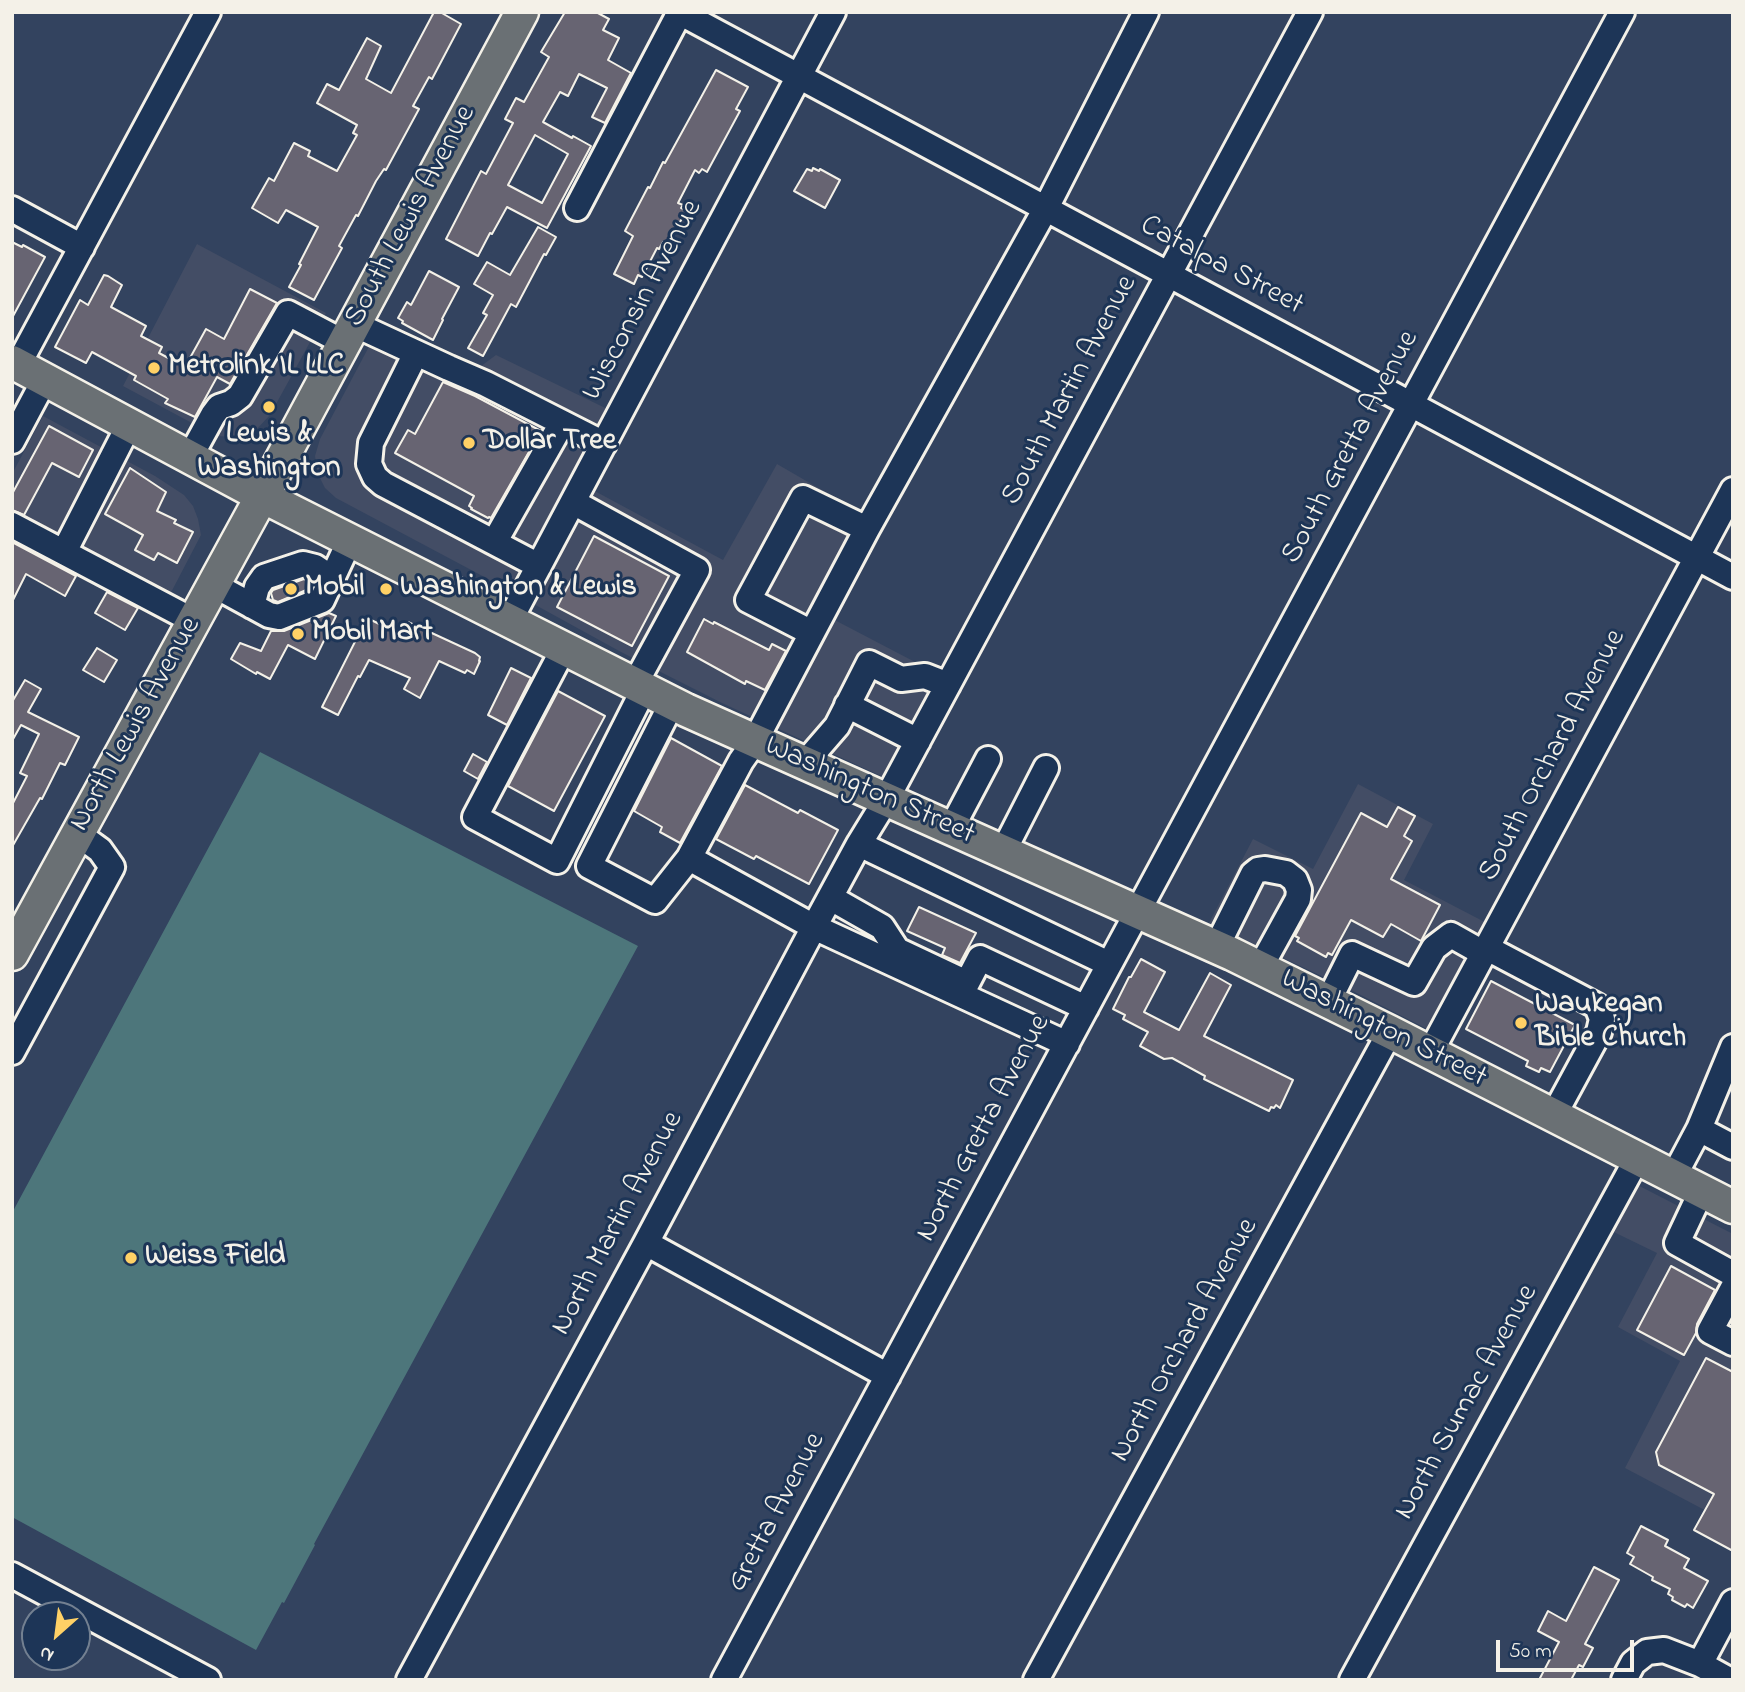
<!DOCTYPE html>
<style>
body{margin:0}
#map{position:relative;width:1745px;height:1692px;overflow:hidden;background:#33435f;font-family:"Indie Flower",sans-serif}
canvas{display:block}
.frame{position:absolute;inset:0;border:14px solid #f4f1e8;pointer-events:none}
.north{position:absolute;left:21px;top:1601px;width:70px;height:70px;box-sizing:border-box;background:#1d3557;border:2px solid #738091;border-radius:50%;rotate:208deg;font-size:19px;font-weight:700;line-height:28px;text-align:center;color:#f4f1e8}
.north::after{content:'';display:block;margin:auto;width:24px;height:32px;background:#ffd166;clip-path:polygon(50% 0,100% 100%,50% 72%,0 100%)}
.scale{position:absolute;left:1496px;top:1640px;width:138px;height:32px;box-sizing:border-box;border:4px solid #f4f1e8;border-top:0;padding-left:9px;font-size:21px;line-height:24px;white-space:nowrap;color:#f4f1e8;-webkit-text-stroke:5px #1d3557;paint-order:stroke}
</style>
<div id="map">
<canvas width="1745" height="1692"></canvas>
<div class="frame"></div>
<div class="north">N</div>
<div class="scale">50 m</div>
</div>
<script>
const ctx = document.querySelector('canvas').getContext('2d');
ctx.lineJoin = 'round';
function fill(path, color) { ctx.fillStyle = color; ctx.fill(path, 'evenodd'); }
const shape = rows => new Path2D(rows.map(r => 'M' + r).join(''));
function trace(path, color, width, dash) { ctx.strokeStyle = color; ctx.lineWidth = width; ctx.lineCap = dash ? 'butt' : 'round'; ctx.setLineDash(dash || []); ctx.stroke(path); }
function drawText(font, color, halo, rows, align = 'center') {
  ctx.font = font + ' "Indie Flower",sans-serif'; ctx.lineWidth = 6; ctx.setLineDash([]); ctx.textBaseline = 'middle'; ctx.strokeStyle = halo; ctx.fillStyle = color; for (const [text, x, y, turn = 0] of rows) {
    ctx.save(); ctx.translate(x, y); ctx.rotate((+turn || 0) * Math.PI / 180); ctx.textAlign = isNaN(turn) ? turn : align; if (halo) ctx.strokeText(text, 0, 0); ctx.fillText(text, 0, 0); ctx.restore();
  }
}
const built = shape([
 [197,244,326,313,270,415,256,430,236,437,216,436,123,386],
 [382,322,473,372,496,355,628,419,591,489,723,560,777,464,879,523,827,616,961,686,905,787,722,703,621,652,490,580,336,498,325,488,318,474,315,456,320,439],
 [43,416,155,476,184,495,193,506,198,519,201,535,165,604,12,524,12,474],
 [1358,784,1433,824,1404,880,1500,930,1445,1038,1349,989,1209,923,1253,839,1313,869],
 [1614,1173,1733,1234,1733,1525,1625,1468,1680,1361,1618,1327,1657,1253,1589,1220]
]);
const green = shape([
 [260,752,638,946,314,1544,315,1545,284,1603,282,1602,256,1650,12,1517,12,1213]
]);
const building = shape([
 [434,12,440,12,461,24,432,79,429,77,413,106,419,109,406,133,386,170,384,169,376,181,358,216,356,215,339,246,342,248,314,300,289,287,301,265,299,264,318,227,286,210,278,223,252,208,269,178,274,181,294,143,310,151,308,156,337,171,357,135,353,133,357,125,317,103,327,84,339,90,367,38,381,46,366,79,391,93,434,12],
 [565,12,596,12,609,19,603,30,619,38,608,60,631,73,605,123,592,117,607,88,579,74,568,96,560,92,543,122,572,138,573,136,591,146,547,228,507,207,492,234,490,233,478,256,446,239,481,171,486,174,513,123,505,119,516,98,524,102,549,57,541,52,565,12],
 [535,135,568,154,542,203,508,185,535,135],
 [716,70,748,87,736,109,740,111,707,172,702,169,699,173,695,170,678,203,683,205,681,208,686,211,668,244,663,242,659,249,657,248,642,277,638,275,634,284,614,274,633,236,625,231,648,187,650,188,663,162,665,163,716,70],
 [813,168,819,171,820,169,840,180,825,208,794,191,807,169,812,171,813,168],
 [538,227,556,237,546,255,544,254,516,307,511,304,483,356,468,348,487,315,483,313,493,295,474,284,487,262,510,275,538,227],
 [12,242,22,247,23,245,45,257,12,318,12,242],
 [429,271,459,287,442,319,443,320,433,340,402,323,403,321,398,318,407,302,411,305,429,271],
 [104,275,108,276,122,285,111,307,146,326,141,336,162,347,159,353,185,367,206,329,224,339,250,289,277,303,230,384,217,377,195,417,165,403,168,399,134,380,136,376,92,352,86,363,55,347,80,300,88,305,104,275],
 [443,382,475,396,541,431,491,518,489,517,488,518,471,509,472,508,469,506,474,496,395,453,408,430,415,434,443,382],
 [49,426,93,450,79,477,52,463,24,515,12,510,12,494,49,426],
 [130,468,166,492,157,511,176,520,174,523,193,532,177,563,158,553,154,560,135,550,143,535,105,514,130,468],
 [594,536,669,576,632,646,557,607,594,536],
 [12,542,76,576,65,596,26,574,12,602,12,542],
 [304,579,310,582,311,588,278,602,273,600,271,593,273,590,304,579],
 [107,592,138,608,125,630,95,613,107,592],
 [329,613,336,616,315,659,288,645,270,679,257,672,256,674,231,659,240,643,261,651,271,631,284,631,329,613],
 [367,618,402,635,408,622,475,653,480,657,479,661,480,661,474,674,467,670,465,673,439,661,420,698,404,689,410,678,369,660,360,677,358,676,338,715,322,707,367,618],
 [704,619,713,624,714,622,769,650,772,644,786,651,765,690,746,681,745,684,687,652,704,619],
 [97,648,117,660,104,682,83,670,97,648],
 [511,668,531,678,507,725,488,715,511,668],
 [25,680,41,689,28,712,79,737,65,765,60,763,42,799,40,798,12,847,12,805,27,776,20,773,39,734,21,725,12,741,12,702,25,680],
 [558,691,605,716,554,811,508,786,558,691],
 [671,738,722,766,680,843,660,832,662,827,634,811,671,738],
 [473,754,487,762,478,779,464,771,473,754],
 [745,785,798,813,800,810,838,830,809,884,756,856,754,859,716,839,745,785],
 [1398,807,1415,816,1404,836,1412,841,1391,879,1440,905,1421,941,1391,924,1383,937,1351,920,1332,955,1328,953,1326,957,1297,941,1299,938,1295,936,1361,813,1387,827,1398,807],
 [919,907,976,933,960,963,942,955,945,948,907,931,919,907],
 [1141,959,1165,972,1144,1012,1179,1030,1210,973,1231,985,1204,1036,1293,1080,1280,1108,1276,1105,1274,1108,1271,1107,1269,1111,1204,1079,1205,1076,1172,1058,1164,1059,1140,1046,1148,1032,1123,1019,1125,1015,1113,1009,1129,977,1131,977,1141,959],
 [1491,981,1575,1025,1550,1072,1541,1068,1539,1072,1526,1066,1528,1061,1466,1029,1491,981],
 [1671,1266,1715,1290,1697,1324,1696,1333,1684,1355,1637,1330,1671,1266],
 [1706,1358,1733,1372,1733,1551,1694,1530,1714,1494,1659,1465,1656,1452,1706,1358],
 [1641,1526,1668,1540,1665,1546,1689,1559,1684,1568,1708,1581,1693,1608,1687,1604,1685,1607,1672,1600,1673,1597,1668,1594,1670,1589,1652,1580,1653,1577,1630,1564,1634,1557,1627,1553,1641,1526],
 [1594,1567,1619,1580,1585,1644,1593,1648,1583,1667,1579,1665,1571,1680,1539,1680,1559,1642,1538,1631,1548,1611,1566,1621,1594,1567]
]);
const minor = shape([
 [679,12,1733,577],
 [577,208,680,12],
 [12,209,82,247],
 [354,324,449,368,486,384,604,444],
 [416,353,371,443,369,464,375,477,383,484,539,566],
 [18,365,208,12],
 [12,441,45,379],
 [190,457,213,415,219,407,231,403,240,396,288,313,345,343],
 [573,502,697,570,635,684],
 [12,525,194,621],
 [495,541,562,423],
 [64,552,129,425],
 [214,585,269,615,279,617,322,600,350,540],
 [252,606,257,587,264,577,303,564,315,567,333,579],
 [510,620,833,12],
 [812,633,867,529,1046,208,1146,12],
 [564,648,475,817,557,861,644,689],
 [672,703,589,866,655,901,689,858,741,761,755,741,812,633,748,600,803,498,867,529],
 [847,705,918,741],
 [805,763,837,726,869,663,901,679,925,676,948,685],
 [951,829,988,759],
 [859,844,1109,964],
 [1003,852,1046,768],
 [689,858,814,927,1067,1044],
 [831,898,882,927,897,950,967,983,980,958,1086,1008],
 [1216,948,1253,874,1258,870,1265,869,1286,873,1295,880,1299,890,1298,899,1260,968],
 [1487,948,1597,1006,1602,1019,1599,1032,1554,1115],
 [1328,1002,1352,954,1414,983,1434,948,1451,935,1483,953],
 [12,1052,112,867,100,850,78,834],
 [1430,1053,1733,490],
 [1699,1129,1733,1047],
 [1674,1176,1699,1129,1733,1147],
 [1702,1190,1677,1243,1733,1274],
 [646,1243,888,1376],
 [1733,1288,1710,1331,1733,1343],
 [12,1575,208,1680],
 [1700,1664,1733,1602],
 [409,1680,646,1243,814,927,859,844,886,800,1310,12],
 [724,1680,1622,12],
 [1036,1680,1390,1032],
 [1352,1680,1638,1157],
 [1624,1680,1633,1663,1647,1652,1664,1650,1700,1664,1729,1680]
]);
const major = shape([
 [12,362,262,496,686,710,1232,954,1390,1032,1733,1207],
 [12,954,262,496,522,12]
]);
const markers = [
 [154,368,7,"#ffd166"],
 [269,407,7,"#ffd166"],
 [469,443,7,"#ffd166"],
 [291,589,7,"#ffd166"],
 [386,589,7,"#ffd166"],
 [298,634,7,"#ffd166"],
 [1521,1023,7,"#ffd166"],
 [131,1258,7,"#ffd166"]
];
const streetNames = [
 ["South Lewis Avenue",412,217,-62],
 ["Catalpa Street",1221,267,28],
 ["Wisconsin Avenue",644,301,-62],
 ["South Martin Avenue",1071,391,-62],
 ["South Gretta Avenue",1352,448,-62],
 ["North Lewis Avenue",137,725,-61],
 ["South Orchard Avenue",1554,756,-62],
 ["Washington Street",869,792,24],
 ["Washington Street",1383,1030,27],
 ["North Gretta Avenue",985,1129,-62],
 ["North Martin Avenue",619,1224,-62],
 ["North Orchard Avenue",1186,1341,-61],
 ["North Sumac Avenue",1468,1403,-61],
 ["Gretta Avenue",778,1513,-62]
];
const poiNames = [
 ["Metrolink IL LLC",168,368],
 ["Lewis &",269,436,"center"],
 ["Washington",269,470,"center"],
 ["Dollar Tree",483,443],
 ["Mobil",305,589],
 ["Washington & Lewis",400,589],
 ["Mobil Mart",312,634],
 ["Waukegan",1535,1006],
 ["Bible Church",1535,1040],
 ["Weiss Field",145,1258]
];
fill(built, '#434d65');
fill(green, '#4d767b');
fill(building, '#676472');
trace(building, '#f4f1e8', 2);
trace(minor, '#f4f1e8', 30);
trace(major, '#f4f1e8', 37);
trace(minor, '#1d3557', 24);
trace(major, '#6a7074', 32);
for (const [x, y, r, color] of markers) { const dot = new Path2D(); dot.arc(x, y, r, 0, 2 * Math.PI); ctx.fillStyle = color; ctx.fill(dot); trace(dot, '#1d3557', 2.5); }
drawText('30px', '#f4f1e8', '#1d3557', streetNames);
drawText('bold 30px', '#f4f1e8', '#1d3557', poiNames, 'left');
</script>
